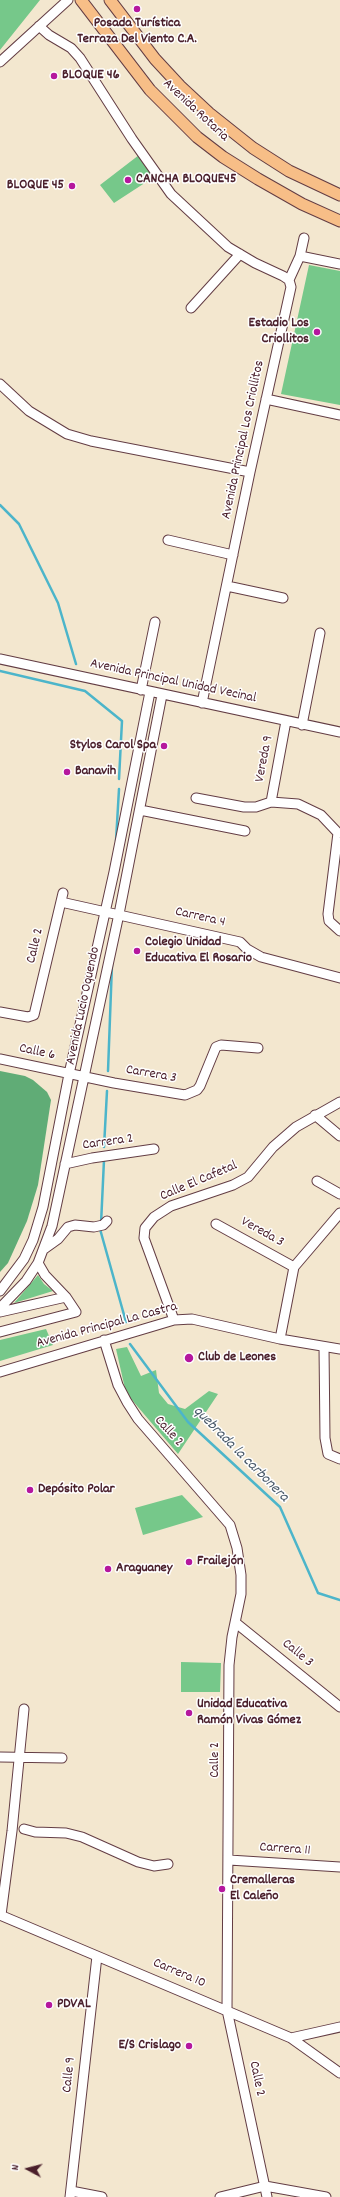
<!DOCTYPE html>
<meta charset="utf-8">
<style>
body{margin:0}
#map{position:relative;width:340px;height:2197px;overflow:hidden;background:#f3e7cf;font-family:Dekko,sans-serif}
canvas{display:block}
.north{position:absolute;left:8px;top:2149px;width:40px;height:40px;-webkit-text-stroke:3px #fff;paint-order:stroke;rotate:277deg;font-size:11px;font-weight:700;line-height:16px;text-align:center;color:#4a1f2b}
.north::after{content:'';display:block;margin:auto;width:14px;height:18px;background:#4a1f2b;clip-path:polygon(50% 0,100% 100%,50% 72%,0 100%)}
</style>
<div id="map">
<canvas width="340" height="2197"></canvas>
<div class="north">N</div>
</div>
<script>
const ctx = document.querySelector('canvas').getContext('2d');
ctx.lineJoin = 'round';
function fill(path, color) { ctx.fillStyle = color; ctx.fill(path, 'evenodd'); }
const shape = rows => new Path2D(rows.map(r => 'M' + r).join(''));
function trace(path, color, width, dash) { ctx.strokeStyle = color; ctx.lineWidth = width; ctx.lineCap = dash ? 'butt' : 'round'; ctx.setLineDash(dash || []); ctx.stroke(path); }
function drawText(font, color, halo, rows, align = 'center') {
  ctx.font = font + ' Dekko,sans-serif'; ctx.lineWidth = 3; ctx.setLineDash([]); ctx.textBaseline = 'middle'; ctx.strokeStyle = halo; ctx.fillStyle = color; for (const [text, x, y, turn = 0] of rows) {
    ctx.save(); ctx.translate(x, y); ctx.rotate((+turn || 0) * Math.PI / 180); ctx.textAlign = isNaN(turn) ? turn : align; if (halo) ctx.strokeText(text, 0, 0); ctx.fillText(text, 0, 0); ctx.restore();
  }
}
const green = shape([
 [0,0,40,0,0,50],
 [139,155,157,175,114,203,100,185],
 [309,265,340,271,340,405,281,394],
 [38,1275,44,1284,53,1291,14,1303],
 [46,1329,53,1345,0,1361,0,1340],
 [127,1347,141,1376,156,1370,159,1393,168,1404,185,1409,209,1391,218,1394,178,1454,126,1393,116,1349],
 [182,1495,203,1517,143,1535,135,1508],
 [181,1662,221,1663,220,1692,181,1692]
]);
const forest = shape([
 [0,1071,25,1076,33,1080,47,1092,51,1100,38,1185,27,1221,8,1263,0,1272]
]);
const stream = shape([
 [0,505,19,524,58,603,76,664],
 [0,671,85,691,122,721,119,779],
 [116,841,119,789],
 [108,1071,112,964],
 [104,1147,107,1091],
 [101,1224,104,1160],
 [100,1229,126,1322],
 [130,1344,188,1422,280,1507,318,1593,340,1600]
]);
const minor = shape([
 [39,26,49,35,71,48,80,58,132,139,171,194,228,247,255,263,283,276,289,280,291,287,250,472,202,703],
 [0,62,68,0],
 [300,256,340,264],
 [289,280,300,256,304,238],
 [191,308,240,254],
 [0,384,29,411,67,434,91,441,250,472],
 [266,399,340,415],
 [168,540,233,555],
 [227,586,283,598],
 [0,659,340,732],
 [141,690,155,622],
 [302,725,320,633],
 [196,798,244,807,256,807,271,802,298,804,321,815,338,833],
 [271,802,286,721],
 [140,810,245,831],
 [338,833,328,914,329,921,340,931],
 [61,902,240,942,247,949,261,957,340,978],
 [0,1012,28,1017,34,1015,63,893],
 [0,1059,114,1083,185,1095,197,1090,200,1086,216,1047,221,1045,258,1048],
 [315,1115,340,1136],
 [65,1164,92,1158,154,1149],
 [317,1181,340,1194],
 [216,1224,294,1267],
 [44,1249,58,1239,68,1227,75,1225,94,1227,103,1225,107,1221],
 [0,1291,24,1259,33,1240,43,1207,69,1074,114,872,150,692],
 [0,1308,26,1281,38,1263,52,1226,119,914,162,695],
 [0,1312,66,1297],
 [174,1320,144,1238,145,1228,154,1217,171,1206,233,1185,248,1177,273,1147,296,1127,340,1102],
 [0,1332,76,1312,66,1297,45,1275,38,1263],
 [280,1339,294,1267,340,1213],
 [104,1340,118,1385,127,1402,138,1419,230,1525,237,1548,241,1575,241,1594,232,1637,229,1665,227,2010,267,2197],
 [324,1347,325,1438,328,1454,340,1459],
 [0,1372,174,1320,192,1319,280,1339,340,1349],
 [236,1623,340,1707],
 [0,1757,62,1758],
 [24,1829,35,1832,66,1833,82,1837,138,1862,154,1866,168,1864],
 [229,1860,340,1867],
 [0,1915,291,2038,340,2073],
 [1,1915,12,1831,24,1709],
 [291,2038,340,2027],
 [71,2191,102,2197],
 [70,2197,97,1956],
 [220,2197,265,2186,326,2197]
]);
const major = shape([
 [81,0,150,90,197,137,223,157,258,179,302,204,340,221],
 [110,0,155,59,180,86,209,113,253,148,289,171,340,195]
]);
const markers = [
 [137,9,4,"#b5179e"],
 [54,76,4,"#b5179e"],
 [128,180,4,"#b5179e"],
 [72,186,4,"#b5179e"],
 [317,332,4,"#b5179e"],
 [164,746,4,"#b5179e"],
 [67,772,4,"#b5179e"],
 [137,951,4,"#b5179e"],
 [189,1358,5,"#b5179e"],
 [30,1490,4,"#b5179e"],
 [189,1562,4,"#b5179e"],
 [108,1569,4,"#b5179e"],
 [189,1713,4,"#b5179e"],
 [222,1889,4,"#b5179e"],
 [49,2005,4,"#b5179e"],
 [189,2046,4,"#b5179e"]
];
const poiNames = [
 ["Posada Turística",137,24,"center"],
 ["Terraza Del Viento C.A.",137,40,"center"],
 ["BLOQUE 46",62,76],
 ["CANCHA BLOQUE45",136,180],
 ["BLOQUE 45",64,186,"right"],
 ["Estadio Los",309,324,"right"],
 ["Criollitos",309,340,"right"],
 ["Stylos Carol Spa",156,746,"right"],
 ["Banavih",75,772],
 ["Colegio Unidad",145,943],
 ["Educativa El Rosario",145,959],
 ["Club de Leones",198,1358],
 ["Depósito Polar",38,1490],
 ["Frailejón",197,1562],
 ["Araguaney",116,1569],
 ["Unidad Educativa",197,1705],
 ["Ramón Vivas Gómez",197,1721],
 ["Cremalleras",230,1881],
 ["El Caleño",230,1897],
 ["PDVAL",57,2005],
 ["E/S Crislago",181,2046,"right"]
];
const streetNames = [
 ["Avenida Rotaria",195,111,43],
 ["Avenida Principal Los Criollitos",244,440,-78],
 ["Avenida Principal Unidad Vecinal",173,682,12],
 ["Vereda 9",265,759,-79],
 ["Carrera 4",200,918,13],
 ["Calle 2",36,946,-77],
 ["Avenida Lucio Oquendo",84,1006,-78],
 ["Calle 6",37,1053,12],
 ["Carrera 3",151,1075,10],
 ["Carrera 2",108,1143,-8],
 ["Calle El Cafetal",199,1182,-23],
 ["Vereda 3",262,1233,29],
 ["Avenida Principal La Castra",107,1326,-15],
 ["Calle 2",168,1432,48],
 ["Calle 3",297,1654,39],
 ["Calle 2",216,1760,-90],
 ["Carrera 11",285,1850,4],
 ["Carrera 10",179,1974,23],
 ["Calle 9",70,2075,-84],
 ["Calle 2",256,2079,78]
];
const waterNames = [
 ["quebrada la carbonera",240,1455,45]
];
fill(green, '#76c88a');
fill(forest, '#60ac76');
trace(stream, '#4cb5ca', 2.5);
trace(minor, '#633d44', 11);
trace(major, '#633d44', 13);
trace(minor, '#fff', 9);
trace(major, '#f7be87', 11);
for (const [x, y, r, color] of markers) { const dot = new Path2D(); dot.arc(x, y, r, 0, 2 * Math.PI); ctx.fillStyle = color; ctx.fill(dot); trace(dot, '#fff', 1.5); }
drawText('bold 14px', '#4a1f2b', '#fff', poiNames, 'left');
drawText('14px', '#4a1f2b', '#fff', streetNames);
drawText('italic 15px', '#4b5b6b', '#fff', waterNames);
</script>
